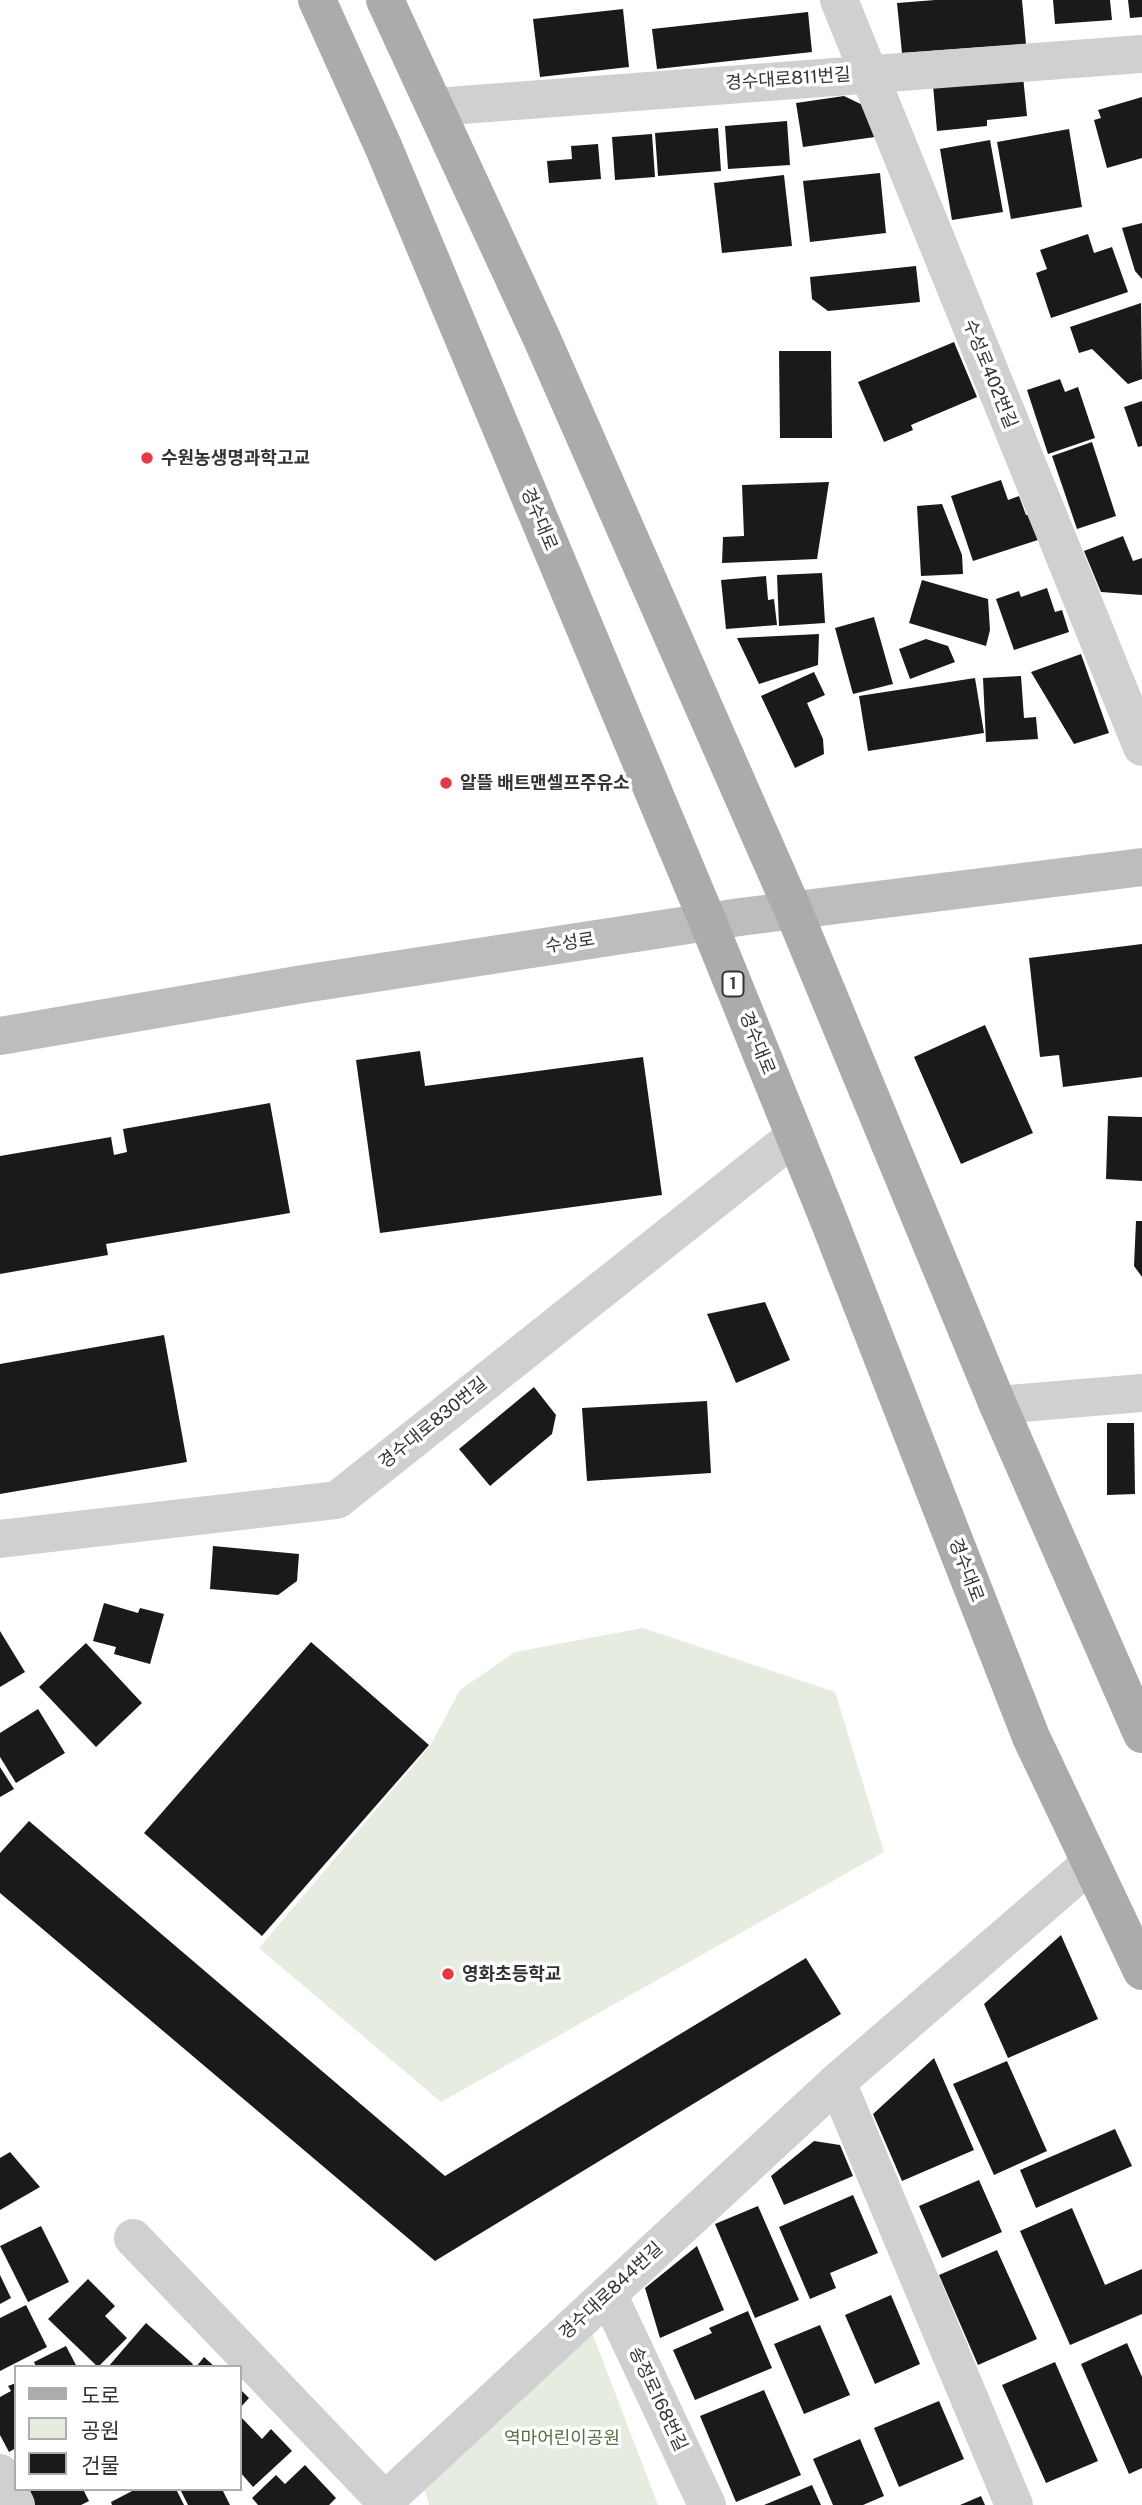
<!DOCTYPE html>
<meta charset="utf-8">
<style>
body{margin:0}
#map{position:relative;width:1142px;height:2505px;overflow:hidden;background:#fff;font-family:"Public Sans","Noto Sans KR",sans-serif}
canvas{display:block}
.legend{position:absolute;left:14px;top:2365px;width:228px;height:126px;box-sizing:border-box;background:#fff;border:2px solid #adadad;margin:0;padding:9px 12px;list-style:none;font-size:21px;color:#333}
.legend li{display:flex;align-items:center;gap:14px;height:35px}
.legend b{width:35px;border:2px solid #adadad}
</style>
<div id="map">
<canvas width="1142" height="2505"></canvas>
<ul class="legend">
<li><b style="height:9px;background:#ababab"></b>도로</li>
<li><b style="height:19px;background:#e6ecdf"></b>공원</li>
<li><b style="height:19px;background:#1a1a1a"></b>건물</li>
</ul>
</div>
<script>
const ctx = document.querySelector('canvas').getContext('2d');
ctx.lineJoin = 'round';
function fill(path, color) { ctx.fillStyle = color; ctx.fill(path, 'evenodd'); }
const shape = rows => new Path2D(rows.map(r => 'M' + r).join(''));
function trace(path, color, width, dash) { ctx.strokeStyle = color; ctx.lineWidth = width; ctx.lineCap = dash ? 'butt' : 'round'; ctx.setLineDash(dash || []); ctx.stroke(path); }
function drawText(font, color, halo, rows, align = 'center') {
  ctx.font = font + ' "Public Sans","Noto Sans KR",sans-serif'; ctx.lineWidth = 7; ctx.setLineDash([]); ctx.textBaseline = 'middle'; ctx.strokeStyle = halo; ctx.fillStyle = color; for (const [text, x, y, turn = 0] of rows) {
    ctx.save(); ctx.translate(x, y); ctx.rotate((+turn || 0) * Math.PI / 180); ctx.textAlign = isNaN(turn) ? turn : align; if (halo) ctx.strokeText(text, 0, 0); ctx.fillText(text, 0, 0); ctx.restore();
  }
}
const green = shape([
 [643,1628,835,1692,884,1852,441,2102,259,1948,430,1746,460,1690,515,1652],
 [588,2322,658,2505,429,2505,423,2485]
]);
const building = shape([
 [935,0,1022,0,1026,44,902,53,897,3],
 [1053,0,1110,0,1112,20,1055,24],
 [1128,0,1142,0,1142,17,1130,18],
 [623,9,629,67,540,77,533,19],
 [808,12,812,52,657,69,652,29],
 [1023,76,1027,116,987,120,987,126,937,131,933,85],
 [844,96,871,109,875,137,803,147,796,103],
 [1142,97,1142,158,1107,168,1094,120,1101,118,1098,110],
 [787,121,790,165,728,169,725,126],
 [718,128,721,171,658,176,655,133],
 [1069,129,1082,207,1011,219,997,142],
 [652,134,655,177,615,180,612,137],
 [990,140,1003,212,952,220,940,149],
 [598,144,601,179,549,183,547,161,572,159,571,146],
 [880,173,886,233,810,242,803,181],
 [784,175,792,246,722,253,714,183],
 [1142,223,1142,279,1135,271,1122,228],
 [1088,234,1094,253,1112,247,1128,292,1051,318,1036,273,1047,269,1040,250],
 [916,266,920,302,828,311,812,299,810,277],
 [1141,303,1142,379,1128,384,1092,349,1079,353,1070,327],
 [954,342,977,397,911,425,913,430,884,442,858,382],
 [779,351,831,351,832,438,780,438],
 [1060,379,1065,392,1078,387,1095,438,1048,454,1027,390],
 [1142,401,1142,446,1138,447,1124,407],
 [1092,442,1116,516,1077,529,1052,456],
 [1001,480,1008,500,1019,496,1026,515,1033,513,1041,539,973,561,951,496],
 [829,482,817,559,722,563,723,537,744,536,742,485],
 [942,504,962,555,963,574,921,576,917,506],
 [1123,536,1133,561,1142,558,1142,595,1101,592,1084,551],
 [822,573,825,623,779,626,777,575],
 [766,576,768,600,774,599,777,625,726,629,721,580],
 [922,580,988,599,990,630,986,646,909,623],
 [1047,588,1055,612,1062,610,1069,632,1014,650,996,599,1019,591,1021,597],
 [874,617,893,684,853,694,835,628],
 [819,634,818,665,759,684,737,638],
 [926,639,948,646,955,662,910,679,899,649],
 [1081,654,1109,733,1074,744,1031,672],
 [814,672,825,695,807,703,823,739,824,754,795,768,761,696],
 [1021,676,1024,718,1036,717,1038,739,986,742,983,678],
 [975,678,984,733,868,751,859,696],
 [1142,944,1142,1077,1063,1087,1059,1055,1040,1057,1029,958],
 [985,1025,1033,1133,961,1164,914,1057],
 [420,1051,425,1086,643,1057,662,1195,380,1233,356,1060],
 [270,1103,290,1213,106,1244,108,1255,0,1274,0,1156,111,1137,114,1155,127,1152,123,1129],
 [1108,1116,1142,1117,1142,1181,1106,1179],
 [1136,1221,1142,1221,1142,1277,1134,1266],
 [765,1302,790,1360,736,1383,707,1314],
 [164,1335,187,1462,0,1494,0,1364],
 [534,1387,556,1415,552,1434,490,1486,459,1449],
 [707,1401,711,1473,587,1481,582,1408],
 [1107,1423,1134,1423,1135,1494,1107,1495],
 [213,1546,299,1554,297,1581,278,1595,210,1589],
 [104,1603,138,1613,140,1608,164,1614,150,1664,114,1654,116,1647,93,1641],
 [0,1631,25,1672,0,1687],
 [311,1642,429,1745,262,1936,144,1833],
 [86,1643,142,1703,96,1747,39,1687],
 [38,1709,65,1753,16,1783,0,1757,0,1733],
 [0,1767,14,1789,0,1797],
 [29,1821,445,2176,806,1958,841,2014,435,2261,0,1893,0,1853],
 [1061,1935,1098,2019,1008,2058,984,2004],
 [934,2058,974,2150,902,2181,873,2114],
 [1007,2061,1047,2151,994,2175,953,2084],
 [1115,2129,1132,2166,1036,2208,1020,2170],
 [814,2141,840,2145,853,2176,784,2205,771,2176],
 [10,2152,40,2187,0,2210,0,2158],
 [979,2180,1002,2232,942,2258,919,2206],
 [853,2195,878,2253,830,2273,836,2288,810,2299,779,2227],
 [758,2206,799,2300,755,2318,715,2224],
 [1072,2208,1105,2285,1142,2269,1142,2314,1070,2345,1020,2231],
 [41,2226,69,2282,28,2302,0,2246],
 [697,2246,724,2310,660,2338,645,2288],
 [997,2250,1037,2339,978,2365,939,2275],
 [0,2275,11,2298,0,2304],
 [88,2279,115,2306,105,2316,127,2338,98,2367,48,2319],
 [891,2295,920,2364,875,2384,845,2315],
 [26,2305,47,2347,0,2371,0,2318],
 [748,2311,772,2368,695,2400,673,2350,712,2333,709,2328],
 [146,2323,193,2364,191,2367,108,2367],
 [820,2325,850,2395,804,2414,774,2344],
 [1127,2343,1142,2377,1142,2468,1129,2474,1081,2364],
 [66,2346,77,2367,36,2367,34,2362],
 [204,2357,215,2367,196,2367],
 [1055,2362,1098,2461,1046,2483,1002,2385],
 [16,2383,16,2448,9,2452,0,2435,0,2397,11,2391,8,2386],
 [240,2389,249,2398,240,2408],
 [764,2390,801,2475,736,2502,700,2416],
 [939,2401,964,2459,899,2487,874,2428],
 [240,2416,262,2439,271,2429,292,2451,253,2487,240,2472],
 [860,2439,884,2496,863,2505,833,2505,813,2459],
 [305,2465,336,2498,329,2505,258,2505,252,2498,276,2475,285,2484],
 [812,2485,821,2505,764,2505],
 [22,2489,83,2489,89,2501,81,2505,30,2505],
 [136,2489,176,2489,184,2505,112,2505,111,2502],
 [180,2489,222,2489,230,2505,188,2505],
 [981,2496,985,2505,960,2505]
]);
const street = shape([
 [839,0,1142,747],
 [435,107,1142,54],
 [998,1405,1142,1393],
 [0,1539,337,1500,795,1136],
 [837,2082,1014,2505],
 [133,2238,385,2501,837,2082,1091,1863],
 [608,2294,707,2505],
 [0,2473,16,2505]
]);
const secondary = shape([
 [0,1036,303,984,740,917,1142,867]
]);
const primary = shape([
 [317,0,383,146,708,922,828,1218,1031,1737,1142,1971],
 [385,0,542,339,793,910,998,1405,1142,1734]
]);
const markers = [
 [147,458,7,"#e63946"],
 [446,783,7,"#e63946"],
 [448,1974,7,"#e63946"]
];
const shields = [
 [733,984,21]
];
const shieldNames = [
 ["1",733,984]
];
const streetNames = [
 ["경수대로811번길",788,79,-4],
 ["수성로402번길",990,374,68],
 ["경수대로",539,519,67],
 ["수성로",570,943,-9],
 ["경수대로",757,1043,68],
 ["경수대로830번길",433,1423,-39],
 ["경수대로",966,1570,69],
 ["경수대로844번길",611,2291,-43],
 ["송정로168번길",658,2399,65]
];
const poiNames = [
 ["수원농생명과학고교",161,458],
 ["알뜰 배트맨셀프주유소",460,783],
 ["영화초등학교",462,1974]
];
const parkNames = [
 ["역마어린이공원",562,2438]
];
fill(green, '#e6ecdf');
fill(building, '#1a1a1a');
trace(street, '#d0d0d0', 38);
trace(secondary, '#bdbdbd', 38);
trace(primary, '#ababab', 38);
for (const [x, y, r, color] of markers) { const dot = new Path2D(); dot.arc(x, y, r, 0, 2 * Math.PI); ctx.fillStyle = color; ctx.fill(dot); trace(dot, '#fff', 2.5); }
for (const [x, y, w] of shields) { const box = new Path2D(); box.roundRect(x - w / 2, y - 12.5, w, 25, 5); ctx.fillStyle = '#fff'; ctx.fill(box); trace(box, '#333', 2); }
drawText('bold 16px', '#333', null, shieldNames);
drawText('18px', '#333', '#fff', streetNames);
drawText('bold 18px', '#333', '#fff', poiNames, 'left');
drawText('18px', '#56703f', '#fff', parkNames);
</script>
